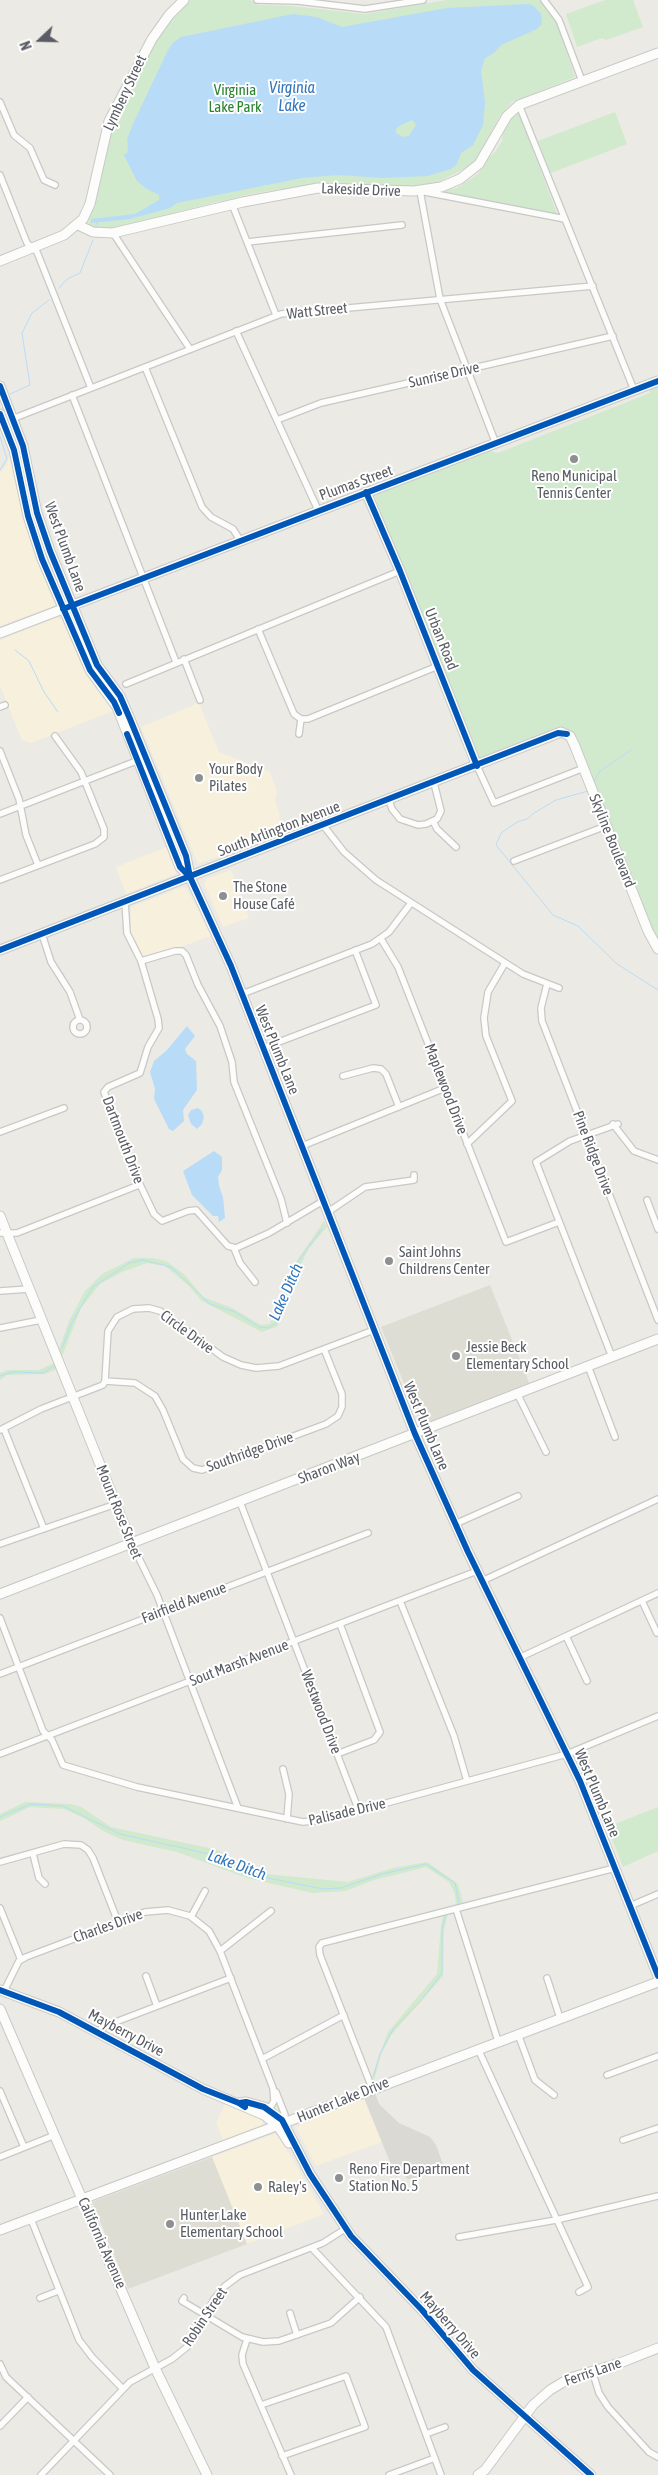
<!DOCTYPE html>
<meta charset="utf-8">
<style>
body{margin:0}
#map{position:relative;width:658px;height:2475px;overflow:hidden;background:#eceae4;font-family:"Asap Condensed",sans-serif}
canvas{display:block}
.north{position:absolute;left:15px;top:15px;width:50px;height:50px;-webkit-text-stroke:4px #fff;paint-order:stroke;rotate:249deg;font-size:14px;font-weight:700;line-height:20px;text-align:center;color:#5a5e64}
.north::after{content:'';display:block;margin:auto;width:18px;height:22px;background:#5a5e64;clip-path:polygon(50% 0,100% 100%,50% 72%,0 100%)}
</style>
<div id="map">
<canvas width="658" height="2475"></canvas>
<div class="north">N</div>
</div>
<script>
const ctx = document.querySelector('canvas').getContext('2d');
ctx.lineJoin = 'round';
function fill(path, color) { ctx.fillStyle = color; ctx.fill(path, 'evenodd'); }
const shape = rows => new Path2D(rows.map(r => 'M' + r).join(''));
function trace(path, color, width, dash) { ctx.strokeStyle = color; ctx.lineWidth = width; ctx.lineCap = dash ? 'butt' : 'round'; ctx.setLineDash(dash || []); ctx.stroke(path); }
function drawText(font, color, halo, rows, align = 'center') {
  ctx.font = font + ' "Asap Condensed",sans-serif'; ctx.lineWidth = 4; ctx.setLineDash([]); ctx.textBaseline = 'middle'; ctx.strokeStyle = halo; ctx.fillStyle = color; for (const [text, x, y, turn = 0] of rows) {
    ctx.save(); ctx.translate(x, y); ctx.rotate((+turn || 0) * Math.PI / 180); ctx.textAlign = isNaN(turn) ? turn : align; if (halo) ctx.strokeText(text, 0, 0); ctx.fillText(text, 0, 0); ctx.restore();
  }
}
const commercial = shape([
 [10,454,26,528,56,602,54,606,0,626,0,473,6,466],
 [56,618,63,620,88,678,113,711,31,743,22,740,0,686,0,640],
 [199,703,219,752,270,772,277,792,275,801,279,811,281,833,198,864,141,727],
 [169,846,177,868,176,874,126,894,116,867],
 [231,870,249,918,223,927,204,884,206,879],
 [183,887,187,889,211,936,150,958,143,957,130,933,131,907],
 [364,2098,382,2142,316,2166,296,2127],
 [225,2104,260,2117,263,2120,263,2126,224,2143,216,2123],
 [274,2134,279,2136,324,2214,247,2244,212,2157]
]);
const industrial = shape([
 [375,2093,379,2104,399,2123,430,2137,436,2145,444,2167,414,2179,407,2179,404,2173,396,2177,364,2098]
]);
const education = shape([
 [490,1285,530,1385,421,1425,381,1327],
 [212,2157,247,2244,128,2289,92,2202]
]);
const green = shape([
 [190,0,251,0,259,5,291,6,365,14,447,0,539,0,550,10,557,24,575,77,512,102,500,116,483,148,484,152,473,164,433,185,408,188,347,185,337,182,318,183,284,191,280,189,245,195,224,203,220,201,164,216,161,219,114,229,94,229,89,225,88,219,95,203,112,125,157,38],
 [605,0,633,0,643,27,606,40,602,38,577,47,566,14],
 [516,112,519,114,557,213,554,215,436,191,457,188,478,174,488,158,495,152,502,141,503,130,509,118],
 [615,112,627,144,551,173,538,141],
 [658,385,658,942,567,732,478,762,374,495,490,451,498,453,650,393,649,389],
 [324,1221,327,1227,309,1248,293,1280,278,1326,262,1332,202,1301,188,1285,165,1266,147,1263,122,1272,100,1284,81,1308,61,1359,58,1352,69,1321,85,1291,102,1274,134,1258,153,1258,166,1261,184,1274,203,1297,232,1308,261,1325,269,1324,275,1316,292,1268],
 [54,1363,57,1369,45,1374,7,1375,0,1380,0,1373,8,1370,39,1370],
 [25,1802,71,1804,81,1807,111,1827,218,1850,247,1869,266,1874,348,1882,393,1868,427,1862,458,1884,463,1903,456,1905,455,1894,449,1882,426,1867,374,1880,345,1891,312,1893,247,1878,177,1852,123,1840,103,1831,84,1818,64,1809,30,1807,0,1821,0,1814],
 [658,1807,658,1851,623,1867,607,1827],
 [448,1914,444,1929,443,1976,391,2035,381,2055,374,2080,372,2076,388,2032,437,1974,441,1927,443,1916]
]);
const water = shape([
 [528,4,534,6,541,14,542,24,537,29,501,45,494,53,485,58,481,70,485,103,483,125,473,145,461,153,457,164,451,169,428,176,383,178,338,175,302,178,177,203,170,208,130,219,91,223,91,219,135,214,159,200,159,195,147,189,137,181,124,155,128,152,127,139,133,124,168,50,173,43,181,37,293,14,317,17,342,27,447,8],
 [412,120,416,125,409,136,403,137,396,133,396,129,399,126],
 [187,1026,195,1036,185,1049,187,1054,196,1061,197,1090,183,1110,184,1121,173,1131,169,1129,154,1099,155,1089,150,1072,154,1061,167,1050],
 [198,1108,202,1111,204,1117,202,1124,197,1129,191,1124,188,1115,191,1110],
 [214,1151,222,1157,222,1170,218,1177,219,1186,223,1197,225,1218,219,1222,218,1216,213,1216,192,1195,183,1171]
]);
const stream = shape([
 [96,225,97,223],
 [59,288,67,279,80,273,93,240],
 [10,394,30,385,22,333,32,313,49,300],
 [0,436,7,459,0,470],
 [15,650,29,661,44,692,58,712],
 [593,783,600,771,631,750],
 [588,791,556,800,534,813,527,819,517,822,501,833,496,845,553,915,578,926,617,964,658,990],
 [62,1348,73,1320,93,1287,129,1263,143,1260,171,1267,210,1304,235,1312,259,1327,269,1328,276,1323,293,1268,322,1229],
 [0,1376,12,1372,43,1373,54,1366],
 [0,1817,31,1804,63,1806,120,1834,218,1856,253,1875,323,1889,341,1888,382,1874,426,1864,455,1883,459,1903],
 [374,2075,380,2053,394,2028,421,2001,442,1973,442,1929,445,1917]
]);
const street = shape([
 [257,0,298,1,365,9,423,0],
 [544,0,559,20,582,81],
 [0,102,14,135,30,148,44,180,55,185],
 [519,105,634,390],
 [0,175,27,243,37,252,91,388],
 [232,204,276,315],
 [113,233,190,349],
 [247,242,402,225],
 [236,331,318,510],
 [145,367,202,507,211,517,233,529,240,540],
 [72,395,176,662],
 [12,419,281,314,593,286],
 [277,420,321,403,613,336],
 [496,444,440,299,420,191,565,219],
 [258,629,294,714,301,719],
 [184,659,200,700],
 [126,684,400,571],
 [0,707,5,705],
 [301,719,308,719,438,666],
 [299,734,301,719],
 [0,751,19,799,26,835,38,865],
 [477,766,494,803,584,768],
 [389,800,392,809,400,819,418,825,426,824,437,819,441,811,434,783],
 [0,814,139,760],
 [433,821,437,829,456,847],
 [323,825,344,852,376,880,523,974,559,988],
 [514,861,606,826],
 [0,880,95,844,104,837,104,829,81,772,55,736],
 [125,902,127,933,141,961,158,1019,159,1028,148,1047,140,1073,108,1087,104,1092,135,1174,154,1214,162,1221,188,1211,196,1210,228,1246,236,1248,269,1233,323,1201],
 [42,934,51,962,70,992,80,1020],
 [381,939,398,967,506,1242,559,1222],
 [141,961,175,951,182,951,186,955,198,985,220,1026,232,1062,234,1082,281,1199,287,1223],
 [547,984,541,1008,542,1021,658,1320],
 [242,994,372,944,389,932,411,903],
 '73 1027a7 7 0 1 1 14 0a7 7 0 1 1-14 0Z',
 [263,1048,376,1005,355,950],
 [343,1076,373,1068,381,1069,386,1074,399,1107],
 [613,1124,634,1151,658,1160],
 [0,1132,64,1108],
 [467,1144,512,1101,486,1036,484,1018,488,992,505,963],
 [302,1146,445,1088],
 [647,1200,658,1229],
 [328,1212,365,1187,414,1180,414,1175],
 [0,1233,17,1233,139,1185],
 [234,1248,240,1263,255,1282],
 [0,1291,29,1289],
 [0,1328,41,1320],
 [612,1357,536,1162,570,1141,618,1124],
 [588,1366,615,1437],
 [105,1381,135,1383,155,1396,163,1410,183,1459,193,1468,202,1470,326,1424,338,1416,342,1407,342,1394,324,1349],
 [517,1393,546,1452],
 [4,1429,44,1529],
 [0,1430,41,1409,103,1385,105,1381,108,1331,117,1317,133,1309,149,1308,160,1311,223,1357,241,1365,256,1368,279,1366,374,1330],
 [240,1502,359,1811],
 [455,1524,518,1496],
 [0,1544,116,1504],
 [132,1544,157,1595,238,1808],
 [482,1581,658,1499],
 [400,1601,454,1736,467,1781],
 [642,1601,657,1633],
 [0,1618,43,1731,52,1740,63,1765,137,1787,303,1822,324,1820,567,1754,658,1716],
 [566,1636,587,1681],
 [521,1657,658,1593],
 [0,1674,368,1533],
 [0,1754,477,1571],
 [337,1754,374,1740,380,1732,340,1624],
 [283,1769,289,1794,287,1819],
 [33,1854,39,1878,45,1884],
 [0,1862,64,1844,81,1845,88,1850,93,1858,118,1922],
 [630,1906,658,1894],
 [0,1908,21,1960],
 [456,1909,498,2041],
 [191,1917,205,1891],
 [220,1951,271,1911],
 [146,1976,157,2006],
 [547,1978,560,2018],
 [4,1991,19,1961,26,1957,145,1912,168,1910,190,1916,209,1931,220,1951,273,2088,274,2101,271,2106,265,2108],
 [97,2032,105,2026,231,1978],
 [518,2034,535,2080,554,2095],
 [478,2049,588,2287,579,2292],
 [262,2059,344,2015],
 [607,2075,658,2056],
 [372,2088,320,1955,319,1947,322,1943,615,1868],
 [0,2091,24,2147],
 [276,2092,285,2115,284,2123],
 [623,2140,658,2128],
 [0,2157,55,2135],
 [31,2219,79,2340,92,2357,123,2389],
 [459,2237,556,2220,658,2196],
 [312,2248,386,2327,441,2475],
 [40,2298,58,2291],
 [184,2298,182,2301,242,2337,263,2342,279,2341,331,2323,360,2297],
 [290,2313,297,2335],
 [247,2339,242,2355,243,2364,291,2475],
 [0,2364,6,2377,110,2475],
 [592,2370,599,2393,608,2407,649,2452,658,2457],
 [261,2405,346,2376,365,2427,282,2456],
 [0,2426,28,2397],
 [426,2434,445,2427],
 [41,2475,130,2382,172,2359,187,2347,198,2332,214,2299,225,2286,240,2275,323,2243,345,2229],
 [389,2475,435,2458]
]);
const secondary = shape([
 [78,225,93,232,113,233,243,202,318,188,414,191,441,187,460,179,479,164,507,116,519,105,658,53],
 [0,261,64,235,83,219,90,204,109,121,152,39,169,15,184,0],
 [0,386,23,446,37,513,50,551,97,665,120,696,130,719,186,856,190,877,231,966,415,1434,468,1552,580,1781,658,1976],
 [0,414,14,450,28,516,42,559,90,670,117,707,180,867,190,877],
 [366,492,400,571,477,766],
 [0,633,658,381],
 [0,950,561,732,570,736,574,744,648,931,658,949],
 [0,1216,132,1544],
 [0,1594,658,1339],
 [0,1990,59,2012,203,2089,264,2115,278,2126,289,2143],
 [0,2009,155,2368,207,2475],
 [239,2103,246,2102,264,2107,282,2120,310,2174,351,2236,422,2310,473,2370,591,2475],
 [0,2230,658,1982],
 [478,2475,485,2470,533,2405,550,2390,570,2378,620,2363,658,2348]
]);
const cycleway = shape([
 [0,386,23,446,37,513,50,551,97,665,120,696,130,719,186,856,190,877,231,966,415,1434,468,1552,580,1781,658,1976],
 [0,414,14,450,28,516,42,559,90,670,114,702,119,713],
 [366,492,400,571,477,766],
 [63,609,658,381],
 [127,734,180,867,190,877],
 [0,950,558,733,567,734],
 [0,1990,59,2012,203,2089,239,2103,245,2107],
 [239,2103,246,2102,264,2107,282,2120,310,2174,351,2236,422,2310,473,2370,591,2475]
]);
const markers = [
 [574,459,5,"#8d8f91"],
 [199,778,5,"#8d8f91"],
 [223,896,5,"#8d8f91"],
 [389,1261,5,"#8d8f91"],
 [456,1356,5,"#8d8f91"],
 [339,2178,5,"#8d8f91"],
 [258,2187,5,"#8d8f91"],
 [170,2224,5,"#8d8f91"]
];
const parkNames = [
 ["Virginia",235,90],
 ["Lake Park",235,107]
];
const streetNames = [
 ["Lymbery Street",125,93,-65],
 ["Lakeside Drive",361,190,2],
 ["Watt Street",317,311,-6],
 ["Sunrise Drive",444,375,-13],
 ["Plumas Street",356,483,-20],
 ["West Plumb Lane",65,547,70],
 ["Urban Road",441,639,68],
 ["South Arlington Avenue",279,829,-21],
 ["Skyline Boulevard",612,841,68],
 ["West Plumb Lane",277,1050,68],
 ["Maplewood Drive",446,1089,69],
 ["Dartmouth Drive",123,1140,69],
 ["Pine Ridge Drive",593,1153,69],
 ["Circle Drive",187,1332,36],
 ["West Plumb Lane",426,1426,67],
 ["Southridge Drive",250,1452,-20],
 ["Sharon Way",329,1468,-21],
 ["Mount Rose Street",119,1512,68],
 ["Fairfield Avenue",184,1603,-21],
 ["Sout Marsh Avenue",239,1663,-21],
 ["Westwood Drive",321,1712,69],
 ["West Plumb Lane",597,1793,67],
 ["Palisade Drive",347,1812,-13],
 ["Charles Drive",108,1926,-20],
 ["Mayberry Drive",126,2033,28],
 ["Hunter Lake Drive",343,2100,-22],
 ["California Avenue",102,2243,66],
 ["Robin Street",205,2317,-56],
 ["Mayberry Drive",450,2325,49],
 ["Ferris Lane",593,2372,-19]
];
const poiNames = [
 ["Reno Municipal",574,476,"center"],
 ["Tennis Center",574,493,"center"],
 ["Your Body",209,769],
 ["Pilates",209,786],
 ["The Stone",233,887],
 ["House Café",233,904],
 ["Saint Johns",399,1252],
 ["Childrens Center",399,1269],
 ["Jessie Beck",466,1347],
 ["Elementary School",466,1364],
 ["Reno Fire Department",349,2169],
 ["Station No. 5",349,2186],
 ["Raley's",268,2187],
 ["Hunter Lake",180,2215],
 ["Elementary School",180,2232]
];
const waterNames = [
 ["Virginia",292,88],
 ["Lake",292,106],
 ["Lake Ditch",286,1292,-66],
 ["Lake Ditch",237,1865,20]
];
fill(commercial, '#f6f0dc');
fill(industrial, '#dbd9d4');
fill(education, '#deddd4');
fill(green, '#d1e9cd');
fill(water, '#b8dcf7');
trace(stream, '#b8dcf7', 1);
trace(street, '#c8c8c7', 8);
trace(secondary, '#c9c9c8', 11);
trace(street, '#fcfcfb', 5.5);
trace(secondary, '#fcfcfb', 9);
trace(cycleway, '#0057b8', 6);
for (const [x, y, r, color] of markers) { const dot = new Path2D(); dot.arc(x, y, r, 0, 2 * Math.PI); ctx.fillStyle = color; ctx.fill(dot); trace(dot, '#fff', 2); }
drawText('15px', '#2a822f', '#fff', parkNames);
drawText('15px', '#5a5e64', '#fff', streetNames);
drawText('15px', '#5a5e64', '#fff', poiNames, 'left');
drawText('italic 16px', '#3276bc', '#fff', waterNames);
</script>
